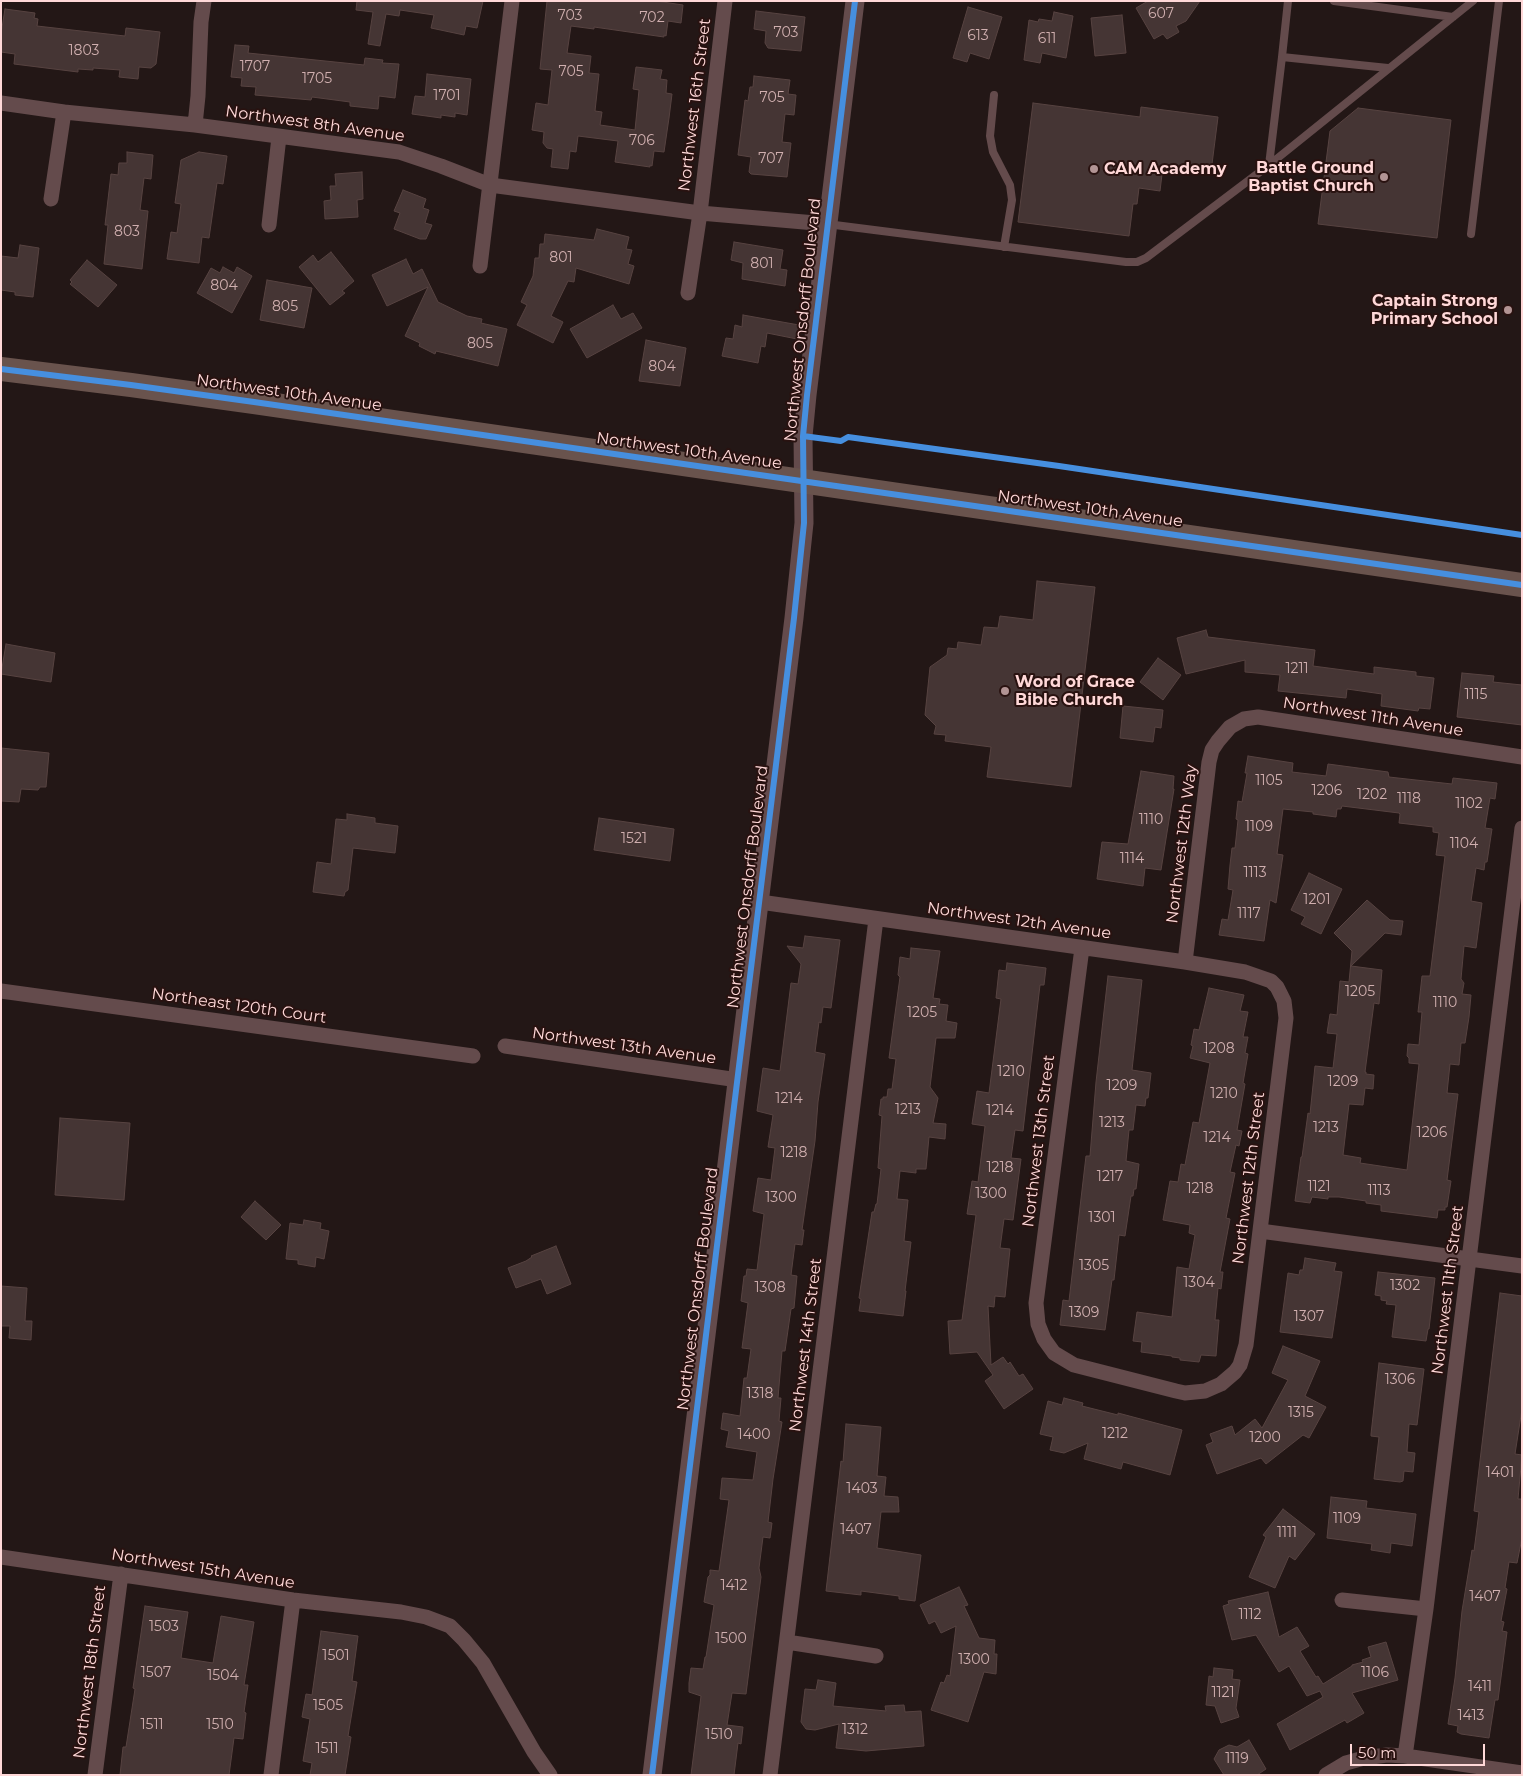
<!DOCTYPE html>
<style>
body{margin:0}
#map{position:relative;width:1523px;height:1776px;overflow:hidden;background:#231716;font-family:Montserrat,sans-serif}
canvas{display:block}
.frame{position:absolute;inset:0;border:2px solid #ffd8d8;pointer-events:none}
.scale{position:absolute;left:1350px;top:1744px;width:135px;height:22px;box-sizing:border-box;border:2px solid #ffd8d8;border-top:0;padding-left:6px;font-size:15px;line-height:18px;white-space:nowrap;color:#ffd8d8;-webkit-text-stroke:4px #291210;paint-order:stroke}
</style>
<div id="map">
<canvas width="1523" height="1776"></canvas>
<div class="frame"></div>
<div class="scale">50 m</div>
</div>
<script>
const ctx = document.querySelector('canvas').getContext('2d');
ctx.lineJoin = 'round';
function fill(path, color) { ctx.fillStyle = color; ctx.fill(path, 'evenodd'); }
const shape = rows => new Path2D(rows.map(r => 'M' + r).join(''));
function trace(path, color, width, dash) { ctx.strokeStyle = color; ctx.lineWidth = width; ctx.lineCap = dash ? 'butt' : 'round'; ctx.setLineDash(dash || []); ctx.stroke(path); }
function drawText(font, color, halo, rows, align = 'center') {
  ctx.font = font + ' Montserrat,sans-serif'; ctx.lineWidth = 4; ctx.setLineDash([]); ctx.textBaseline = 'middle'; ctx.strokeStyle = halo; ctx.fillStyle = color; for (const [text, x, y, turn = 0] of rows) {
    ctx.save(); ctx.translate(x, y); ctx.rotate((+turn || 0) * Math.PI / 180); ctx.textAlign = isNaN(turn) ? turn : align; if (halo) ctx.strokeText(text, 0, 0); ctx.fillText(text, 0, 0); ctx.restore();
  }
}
const building = shape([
 [357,1,483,1,477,28,466,26,464,35,431,28,434,15,400,10,399,16,386,14,380,46,368,44,373,12,356,10,357,1],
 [547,1,656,1,683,5,681,23,668,21,666,36,664,35,664,37,594,27,594,29,571,26,567,53,591,56,589,73,599,74,595,111,602,112,600,125,635,130,639,90,633,89,636,67,662,70,660,79,667,80,666,93,672,94,669,118,664,152,654,151,652,166,650,165,650,167,615,162,618,141,578,136,576,152,570,151,568,169,551,167,553,149,547,148,543,143,544,132,532,130,536,103,548,105,552,70,540,69,547,1],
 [1148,1,1200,1,1186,21,1176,26,1179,32,1167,39,1163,34,1154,39,1136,8,1148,1],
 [968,7,1002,17,989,59,970,53,967,62,953,58,968,7],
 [5,9,35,13,34,18,38,19,37,26,125,36,126,28,160,32,156,64,151,68,139,67,138,79,119,77,120,70,93,68,93,70,78,69,78,72,14,64,15,54,1,52,1,34,5,9],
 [756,11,805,17,801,51,768,48,765,43,766,31,754,29,756,11],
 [1054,12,1073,16,1066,58,1042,53,1040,63,1024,60,1029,20,1038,22,1039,19,1052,21,1054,12],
 [1122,15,1126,53,1095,56,1091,18,1122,15],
 [235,45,249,46,248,53,364,65,365,58,383,60,382,63,399,64,395,98,379,96,378,109,350,106,350,102,312,97,311,100,255,95,256,87,241,86,242,78,231,77,235,45],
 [427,74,471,79,467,115,455,113,455,117,441,115,441,118,412,114,415,96,425,97,427,74],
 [754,76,790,80,788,94,796,95,794,115,785,114,782,142,791,143,787,177,751,174,749,172,751,157,738,155,745,100,748,101,750,87,753,87,754,76],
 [1033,103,1140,117,1141,107,1218,117,1211,172,1163,166,1160,191,1139,188,1137,204,1133,204,1129,236,1018,222,1033,103],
 [1358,108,1451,120,1437,238,1318,224,1330,131,1358,108],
 [127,152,153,155,151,179,144,178,140,210,148,211,142,269,104,264,108,225,105,225,111,174,118,175,119,163,127,163,127,152],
 [199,152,227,156,223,184,217,183,209,238,202,237,199,263,167,259,171,232,177,233,181,204,175,203,181,160,199,152],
 [362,172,363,199,357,200,358,217,325,219,324,201,331,200,330,186,336,186,335,174,362,172],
 [403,190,426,199,423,208,429,210,425,223,432,225,426,239,420,239,394,229,400,213,394,211,403,190],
 [597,229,629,237,626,249,632,250,628,264,634,266,629,284,576,268,574,282,568,281,551,316,563,322,553,343,517,325,527,305,521,302,533,276,535,258,539,258,540,244,544,244,545,234,594,240,597,229],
 [734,242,783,250,780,269,787,270,785,286,742,279,743,263,731,260,734,242],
 [20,245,39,248,33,297,15,295,15,292,1,290,1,256,18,258,20,245],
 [331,252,354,281,342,291,345,293,330,305,299,267,313,255,318,262,331,252],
 [406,259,413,274,422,269,438,302,467,316,482,319,481,323,507,329,498,366,436,351,435,354,419,346,420,343,405,336,428,287,387,306,372,275,406,259],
 [87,260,117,285,98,307,70,284,72,282,70,280,87,260],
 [223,267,234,273,237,267,252,276,232,313,197,293,211,268,220,273,223,267],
 [267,280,312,288,304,328,260,320,267,280],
 [613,305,621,319,633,313,642,328,587,358,570,329,613,305],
 [743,315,799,325,797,339,767,333,765,347,761,346,758,363,722,356,726,338,733,339,735,325,742,327,743,315],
 [646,340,686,348,680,386,639,381,646,340],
 [1037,581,1095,587,1071,787,987,777,991,747,945,741,946,735,934,734,936,726,925,715,930,667,947,655,948,648,957,649,958,642,981,645,984,627,998,628,1000,616,1033,620,1037,581],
 [1206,630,1208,637,1315,650,1313,666,1374,674,1374,667,1416,672,1416,676,1434,678,1430,709,1419,708,1418,711,1381,706,1382,694,1347,689,1346,698,1278,691,1280,675,1245,672,1245,660,1186,674,1177,638,1206,630],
 [6,644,55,653,51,682,1,674,6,644],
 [1158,658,1181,675,1163,700,1140,682,1158,658],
 [1462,673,1494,676,1493,682,1522,685,1522,725,1457,717,1462,673],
 [1123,706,1163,710,1161,728,1155,727,1153,742,1120,738,1123,706],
 [1,748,49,753,46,787,40,787,38,790,21,789,19,802,1,801,1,748],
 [1248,756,1293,763,1292,772,1326,776,1328,764,1388,772,1389,777,1452,784,1453,778,1497,783,1495,799,1490,798,1485,828,1492,829,1487,862,1485,862,1484,870,1476,868,1471,901,1482,903,1476,948,1464,946,1461,979,1464,983,1462,994,1471,995,1469,1017,1465,1043,1461,1043,1459,1065,1450,1064,1447,1093,1458,1094,1447,1180,1451,1181,1447,1207,1445,1207,1445,1210,1438,1210,1437,1218,1381,1211,1381,1205,1366,1203,1366,1201,1339,1197,1328,1197,1328,1199,1312,1197,1310,1203,1295,1201,1301,1157,1302,1157,1308,1113,1310,1114,1315,1066,1333,1068,1337,1034,1327,1033,1330,1014,1337,1015,1340,981,1349,982,1352,951,1334,933,1367,900,1390,920,1403,921,1401,935,1385,933,1351,966,1382,970,1379,1004,1374,1003,1365,1072,1366,1072,1366,1074,1374,1075,1373,1089,1365,1088,1363,1105,1349,1104,1343,1155,1361,1158,1360,1163,1407,1170,1419,1064,1409,1063,1409,1058,1407,1056,1408,1044,1419,1045,1422,1012,1418,1012,1422,976,1430,976,1445,856,1436,855,1439,833,1433,832,1433,827,1399,823,1400,814,1399,813,1342,806,1341,809,1337,809,1336,817,1313,814,1313,812,1283,809,1277,854,1283,855,1276,903,1270,900,1264,941,1219,935,1222,919,1228,920,1233,890,1228,889,1230,865,1232,848,1235,848,1238,820,1236,819,1238,801,1242,802,1247,773,1245,773,1248,756],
 [1141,771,1174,776,1173,789,1174,789,1161,870,1145,868,1143,886,1097,879,1102,842,1128,844,1141,771],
 [347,814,375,818,375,823,398,826,395,853,353,848,348,890,345,892,344,896,313,892,317,862,331,864,336,819,347,820,347,814],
 [599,818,674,829,670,861,594,850,599,818],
 [1309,873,1342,889,1321,934,1301,924,1305,917,1291,910,1309,873],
 [805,936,840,940,831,1008,823,1007,821,1023,819,1022,815,1052,825,1054,818,1102,815,1141,802,1230,804,1230,802,1245,795,1244,791,1275,797,1276,794,1308,791,1309,785,1351,782,1351,778,1398,781,1398,779,1421,782,1422,773,1479,768,1522,772,1523,770,1538,763,1537,759,1568,761,1577,759,1592,746,1694,732,1693,727,1725,743,1727,741,1744,738,1743,734,1775,691,1775,701,1696,689,1692,689,1683,691,1668,703,1669,705,1657,706,1657,714,1605,704,1602,708,1577,710,1575,710,1570,719,1571,729,1500,720,1499,722,1478,753,1480,757,1452,726,1447,729,1431,721,1429,723,1413,740,1416,744,1378,747,1378,751,1349,742,1348,748,1303,741,1301,744,1276,746,1276,747,1269,757,1270,764,1214,753,1211,758,1178,771,1180,775,1148,768,1147,773,1115,757,1111,763,1068,780,1071,791,983,798,984,801,964,787,946,803,948,805,936],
 [911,948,940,951,933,998,940,999,939,1004,948,1005,946,1021,957,1023,955,1038,936,1038,930,1087,938,1098,933,1123,946,1124,945,1139,929,1137,926,1169,916,1169,916,1173,900,1171,897,1199,908,1200,904,1241,911,1242,905,1291,906,1291,903,1316,859,1311,861,1299,859,1298,872,1212,874,1212,876,1204,877,1204,881,1169,878,1168,882,1116,879,1115,881,1099,883,1099,883,1097,887,1097,888,1089,892,1089,896,1059,889,1058,900,977,898,975,900,957,910,959,911,948],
 [1007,963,1046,968,1044,985,1040,985,1023,1131,1015,1130,1011,1158,1021,1159,1013,1220,1004,1219,1000,1248,1010,1249,1005,1297,995,1296,994,1307,988,1306,991,1365,1003,1357,1008,1364,1010,1362,1019,1376,1023,1374,1033,1389,1004,1409,985,1381,993,1375,977,1352,950,1354,948,1321,962,1320,976,1215,967,1214,972,1181,978,1182,985,1126,972,1124,977,1091,989,1093,1001,999,996,998,999,970,1006,971,1007,963],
 [1108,976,1142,980,1132,1070,1151,1073,1148,1098,1146,1098,1145,1106,1136,1105,1133,1130,1129,1130,1126,1161,1139,1164,1136,1189,1134,1189,1133,1196,1131,1196,1125,1236,1119,1235,1114,1280,1112,1280,1105,1330,1060,1325,1063,1300,1069,1301,1086,1156,1090,1156,1096,1082,1108,976],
 [1209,988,1244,995,1240,1011,1248,1012,1243,1037,1248,1037,1245,1053,1248,1054,1243,1083,1245,1084,1237,1130,1242,1131,1239,1146,1236,1145,1230,1172,1235,1173,1226,1218,1230,1219,1220,1272,1223,1272,1221,1289,1218,1288,1215,1320,1219,1320,1216,1356,1201,1355,1199,1362,1180,1360,1180,1358,1172,1357,1172,1356,1141,1352,1142,1342,1133,1341,1137,1312,1172,1317,1177,1267,1189,1269,1195,1235,1189,1233,1190,1225,1163,1220,1170,1181,1178,1182,1181,1164,1185,1165,1193,1122,1199,1123,1210,1063,1190,1058,1193,1046,1191,1045,1194,1029,1199,1030,1209,988],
 [60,1118,130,1123,124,1200,55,1195,60,1118],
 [255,1201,281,1225,266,1240,241,1217,255,1201],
 [304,1220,321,1223,320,1229,329,1231,324,1259,316,1257,315,1267,298,1264,298,1260,286,1259,290,1223,303,1225,304,1220],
 [556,1246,571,1284,547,1294,541,1279,516,1288,508,1268,526,1261,532,1257,531,1256,556,1246],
 [1305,1258,1336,1263,1334,1271,1342,1272,1332,1338,1280,1332,1288,1273,1299,1275,1300,1270,1303,1270,1305,1258],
 [1378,1272,1435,1278,1429,1329,1428,1329,1426,1341,1392,1337,1396,1305,1386,1304,1387,1301,1381,1300,1381,1296,1375,1295,1378,1272],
 [1,1286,27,1288,25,1321,32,1321,31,1340,9,1338,10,1326,1,1326,1,1286],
 [1500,1293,1522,1296,1522,1409,1515,1454,1522,1455,1518,1499,1522,1499,1522,1538,1517,1563,1509,1562,1505,1588,1507,1589,1501,1621,1504,1622,1502,1631,1507,1632,1498,1700,1495,1700,1489,1738,1461,1734,1457,1732,1458,1726,1448,1724,1455,1678,1462,1611,1472,1550,1474,1551,1479,1512,1474,1511,1500,1293],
 [1283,1346,1320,1361,1305,1396,1326,1407,1309,1438,1303,1435,1266,1464,1261,1458,1217,1474,1206,1445,1213,1442,1210,1434,1232,1426,1235,1435,1255,1419,1262,1428,1288,1380,1272,1373,1283,1346],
 [1379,1363,1424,1369,1417,1425,1409,1424,1407,1452,1415,1453,1413,1472,1404,1471,1403,1481,1400,1482,1374,1479,1379,1437,1371,1436,1371,1434,1379,1363],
 [1064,1398,1083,1403,1082,1406,1118,1415,1118,1413,1182,1430,1170,1475,1123,1462,1121,1469,1084,1459,1088,1443,1064,1453,1050,1450,1053,1437,1040,1434,1048,1401,1062,1405,1064,1398],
 [846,1424,881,1427,877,1476,886,1477,884,1496,898,1497,899,1512,881,1512,877,1548,921,1555,915,1601,899,1599,899,1596,861,1591,861,1595,826,1591,841,1461,843,1462,846,1424],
 [1331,1497,1367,1501,1366,1508,1416,1514,1412,1546,1391,1543,1390,1553,1371,1550,1372,1544,1327,1538,1331,1497],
 [1283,1509,1315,1534,1295,1560,1289,1556,1275,1588,1249,1577,1266,1537,1263,1535,1283,1509],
 [959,1587,968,1605,964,1606,979,1638,995,1640,994,1654,997,1654,996,1674,984,1672,968,1722,931,1710,941,1682,944,1683,947,1675,950,1676,956,1626,941,1633,935,1621,929,1624,920,1605,959,1587],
 [1268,1592,1279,1637,1297,1627,1309,1646,1300,1651,1316,1677,1318,1676,1323,1684,1352,1666,1352,1665,1363,1662,1362,1660,1371,1657,1368,1647,1386,1642,1398,1680,1352,1693,1364,1713,1347,1723,1345,1720,1290,1750,1277,1724,1323,1697,1320,1691,1307,1696,1289,1666,1279,1672,1256,1635,1232,1640,1223,1606,1229,1604,1228,1601,1268,1592],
 [145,1606,188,1612,181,1658,213,1663,221,1616,254,1622,244,1685,248,1685,244,1712,246,1713,243,1739,234,1738,229,1775,120,1775,123,1747,126,1747,135,1689,133,1688,145,1606],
 [321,1631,358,1636,352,1681,357,1682,348,1736,351,1737,345,1775,310,1775,312,1763,303,1761,310,1719,302,1717,306,1694,312,1695,321,1631],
 [1214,1668,1233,1670,1232,1679,1240,1680,1236,1708,1239,1717,1221,1723,1215,1706,1206,1705,1209,1676,1213,1677,1214,1668],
 [818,1680,836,1683,833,1706,886,1711,885,1706,904,1705,905,1712,921,1711,924,1746,866,1751,836,1748,839,1724,815,1730,806,1729,801,1722,805,1689,816,1690,818,1680],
 [1249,1740,1266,1769,1257,1775,1224,1775,1214,1759,1219,1750,1229,1745,1237,1747,1249,1740]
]);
const service = shape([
 [1334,1,1453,17],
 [1282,57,1388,68],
 [994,95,990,136,993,152,1010,185,1012,200,1004,247],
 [1269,165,1282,57,1288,1],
 [827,224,1126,262,1137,262,1146,258,1269,165,1473,1],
 [1471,234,1499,1]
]);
const minor = shape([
 [1,103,64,112,195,125,399,152,441,166,490,185,700,213,827,224],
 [195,125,198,96,201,22,204,1],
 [51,199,64,112],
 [269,225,279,137],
 [480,266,512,1],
 [688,293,700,213,725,1],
 [760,902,1185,962,1245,972,1271,981,1277,987,1284,1001,1286,1018,1246,1345,1240,1365,1235,1372,1221,1384,1205,1391,1185,1393,1176,1391,1074,1365,1054,1353,1044,1339,1038,1324,1036,1303,1082,948],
 [1185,962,1209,762,1212,750,1218,741,1230,727,1244,719,1258,717,1522,757],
 [1,991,473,1056],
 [505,1046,738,1080],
 [1260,1231,1522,1266],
 [1,1557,293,1600,401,1612,426,1617,450,1626,464,1640,483,1663,534,1752,550,1775],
 [1342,1600,1426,1609],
 [787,1642,876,1656],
 [1405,1756,1426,1609,1522,828],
 [95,1775,121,1574],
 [271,1775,293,1600],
 [770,1775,876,919],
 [1326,1775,1346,1763,1364,1758,1387,1755,1405,1756,1522,1773]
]);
const tertiary = shape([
 [652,1775,794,618,804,523,803,436,807,395,855,1]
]);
const primary = shape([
 [1,369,131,385,254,402,1522,585]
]);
const cycleway = shape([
 [1,369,131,385,254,402,1522,585],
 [803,436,841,441,848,437,1059,466,1522,535],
 [652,1775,794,618,804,523,803,436,807,395,855,1]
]);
const markers = [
 [1094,169,5,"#b29494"],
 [1384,177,5,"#b29494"],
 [1508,310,5,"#b29494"],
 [1005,691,5,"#b29494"]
];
const numberNames = [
 ["607",1161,14],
 ["703",570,16],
 ["702",652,18],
 ["703",786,33],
 ["613",978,36],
 ["611",1047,39],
 ["1803",84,51],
 ["1707",255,67],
 ["705",571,72],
 ["1705",317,79],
 ["1701",447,96],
 ["705",772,98],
 ["706",642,141],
 ["707",771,159],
 ["803",127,232],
 ["801",561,258],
 ["801",762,264],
 ["804",224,286],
 ["805",285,307],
 ["805",480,344],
 ["804",662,367],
 ["1211",1297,669],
 ["1115",1476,695],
 ["1105",1269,781],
 ["1206",1327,791],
 ["1202",1372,795],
 ["1118",1409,799],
 ["1102",1469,804],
 ["1110",1151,820],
 ["1109",1259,827],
 ["1521",634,839],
 ["1104",1464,844],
 ["1114",1132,859],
 ["1113",1255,873],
 ["1201",1317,900],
 ["1117",1249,914],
 ["1205",1360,992],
 ["1110",1445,1003],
 ["1205",922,1013],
 ["1208",1219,1049],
 ["1210",1011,1072],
 ["1209",1343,1082],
 ["1209",1122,1086],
 ["1210",1224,1094],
 ["1214",789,1099],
 ["1213",908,1110],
 ["1214",1000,1111],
 ["1213",1112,1123],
 ["1213",1326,1128],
 ["1206",1432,1133],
 ["1214",1217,1138],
 ["1218",794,1153],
 ["1218",1000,1168],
 ["1217",1110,1177],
 ["1121",1319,1187],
 ["1218",1200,1189],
 ["1113",1379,1191],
 ["1300",991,1194],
 ["1300",781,1198],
 ["1301",1102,1218],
 ["1305",1094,1266],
 ["1304",1199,1283],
 ["1302",1405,1286],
 ["1308",770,1288],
 ["1309",1084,1313],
 ["1307",1309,1317],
 ["1306",1400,1380],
 ["1318",760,1394],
 ["1315",1301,1413],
 ["1212",1115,1434],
 ["1400",754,1435],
 ["1200",1265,1438],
 ["1401",1500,1473],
 ["1403",862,1489],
 ["1109",1347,1519],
 ["1407",856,1530],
 ["1111",1287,1533],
 ["1412",734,1586],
 ["1407",1485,1597],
 ["1112",1250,1615],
 ["1503",164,1627],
 ["1500",731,1639],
 ["1501",336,1656],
 ["1300",974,1660],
 ["1507",156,1673],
 ["1106",1375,1673],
 ["1504",223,1676],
 ["1411",1480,1687],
 ["1121",1223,1693],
 ["1505",328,1706],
 ["1413",1471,1716],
 ["1511",152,1725],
 ["1510",220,1725],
 ["1312",855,1730],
 ["1510",719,1735],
 ["1511",327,1749],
 ["1119",1237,1759]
];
const streetNames = [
 ["Northwest 16th Street",695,105,-83],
 ["Northwest 8th Avenue",315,124,8],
 ["Northwest Onsdorff Boulevard",803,320,-84],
 ["Northwest 10th Avenue",289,393,8],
 ["Northwest 10th Avenue",689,451,8],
 ["Northwest 10th Avenue",1090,509,8],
 ["Northwest 11th Avenue",1373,717,9],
 ["Northwest 12th Way",1182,844,-83],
 ["Northwest Onsdorff Boulevard",748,887,-83],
 ["Northwest 12th Avenue",1019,921,8],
 ["Northeast 120th Court",239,1006,8],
 ["Northwest 13th Avenue",624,1046,8],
 ["Northwest 13th Street",1039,1141,-83],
 ["Northwest 12th Street",1249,1178,-83],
 ["Northwest Onsdorff Boulevard",698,1289,-83],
 ["Northwest 11th Street",1448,1290,-83],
 ["Northwest 14th Street",806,1345,-83],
 ["Northwest 15th Avenue",203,1569,9],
 ["Northwest 18th Street",90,1672,-83]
];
const poiNames = [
 ["Battle Ground",1374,168],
 ["Baptist Church",1374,186],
 ["CAM Academy",1104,169,"left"],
 ["Captain Strong",1498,301],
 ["Primary School",1498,319],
 ["Word of Grace",1015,682,"left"],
 ["Bible Church",1015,700,"left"]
];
fill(building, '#453534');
trace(building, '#574341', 1);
trace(service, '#644b4c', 8);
trace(minor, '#644b4c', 15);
trace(tertiary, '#644b4c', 19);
trace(primary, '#69534d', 24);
trace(cycleway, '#468fdf', 6);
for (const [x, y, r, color] of markers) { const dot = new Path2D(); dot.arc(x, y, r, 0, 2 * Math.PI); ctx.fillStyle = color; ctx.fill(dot); trace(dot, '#291210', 2); }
drawText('14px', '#d0afaf', null, numberNames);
drawText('16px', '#ffd8d8', '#291210', streetNames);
drawText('bold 16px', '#ffd8d8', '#291210', poiNames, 'right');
</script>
